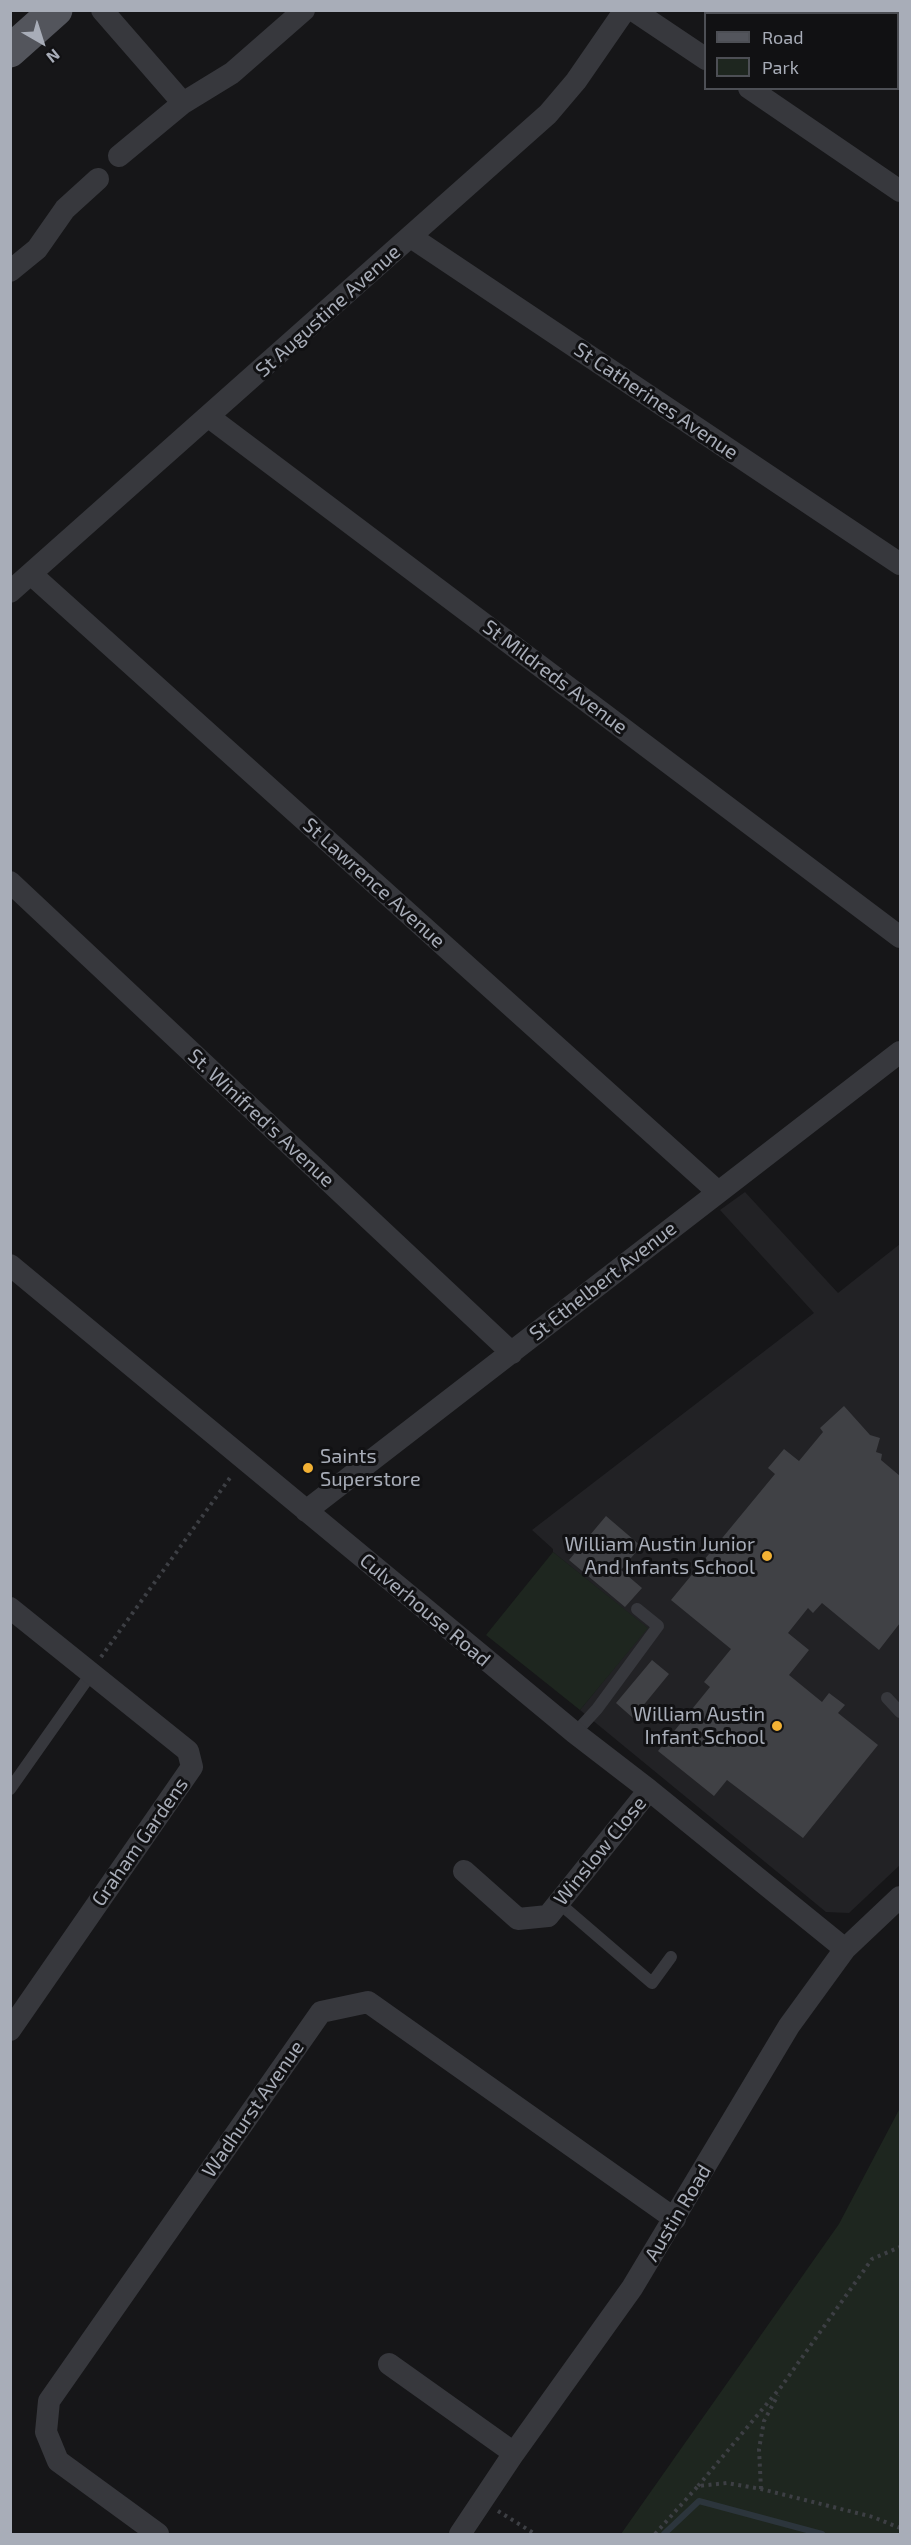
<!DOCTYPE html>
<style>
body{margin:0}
#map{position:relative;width:911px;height:2545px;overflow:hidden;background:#161618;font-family:"Exo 2",sans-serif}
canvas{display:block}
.frame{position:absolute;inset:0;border:12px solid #a8adb8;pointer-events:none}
.legend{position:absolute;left:704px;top:12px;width:195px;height:78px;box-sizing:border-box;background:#111113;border:2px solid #4d4f55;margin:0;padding:8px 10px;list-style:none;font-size:18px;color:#a8adb8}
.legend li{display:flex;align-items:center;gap:12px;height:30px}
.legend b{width:30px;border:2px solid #4d4f55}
.north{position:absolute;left:12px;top:12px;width:60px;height:60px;-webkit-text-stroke:4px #111113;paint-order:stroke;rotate:141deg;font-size:16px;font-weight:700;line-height:24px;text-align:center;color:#a8adb8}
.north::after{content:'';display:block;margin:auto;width:21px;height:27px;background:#a8adb8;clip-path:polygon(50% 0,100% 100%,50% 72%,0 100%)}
</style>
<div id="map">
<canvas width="911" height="2545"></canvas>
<div class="frame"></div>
<ul class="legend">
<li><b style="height:8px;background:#53555c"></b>Road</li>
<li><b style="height:16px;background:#1e261f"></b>Park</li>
</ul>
<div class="north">N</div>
</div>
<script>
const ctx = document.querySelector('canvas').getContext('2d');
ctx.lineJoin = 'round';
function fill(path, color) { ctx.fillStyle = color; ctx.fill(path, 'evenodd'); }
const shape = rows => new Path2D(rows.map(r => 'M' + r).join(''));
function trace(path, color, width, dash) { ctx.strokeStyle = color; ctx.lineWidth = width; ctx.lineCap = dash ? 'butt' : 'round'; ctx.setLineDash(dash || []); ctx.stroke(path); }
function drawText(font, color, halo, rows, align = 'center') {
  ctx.font = font + ' "Exo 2",sans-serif'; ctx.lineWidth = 6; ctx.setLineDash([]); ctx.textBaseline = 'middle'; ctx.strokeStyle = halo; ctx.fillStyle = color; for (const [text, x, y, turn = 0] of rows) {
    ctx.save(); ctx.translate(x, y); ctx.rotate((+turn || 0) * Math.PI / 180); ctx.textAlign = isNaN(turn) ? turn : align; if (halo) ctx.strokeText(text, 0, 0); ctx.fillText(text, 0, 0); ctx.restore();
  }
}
const built = shape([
 [745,1192,838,1293,900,1244,900,1865,849,1913,826,1912,580,1710,647,1628,553,1552,553,1549,532,1530,814,1313,720,1210]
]);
const green = shape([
 [553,1552,648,1628,580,1710,486,1635],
 [900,2108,900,2534,621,2534,839,2224]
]);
const stream = shape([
 [664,2534,699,2501,822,2534]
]);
const building = shape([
 [844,1406,870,1435,880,1438,876,1452,882,1454,881,1460,900,1476,900,1623,879,1650,822,1603,813,1613,808,1608,788,1633,809,1650,789,1675,822,1702,829,1693,845,1705,838,1713,878,1745,803,1838,727,1780,714,1796,658,1751,710,1687,704,1682,731,1649,671,1600,775,1474,768,1468,784,1449,799,1461,823,1432,820,1428],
 [606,1516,641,1546,621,1570,642,1588,625,1607,569,1560],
 [652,1660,669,1674,633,1718,616,1703]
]);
const path = shape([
 [101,1657,232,1475],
 [698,2486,781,2387,872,2259,900,2247],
 [761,2489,759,2449,764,2421,778,2395],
 [498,2511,535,2534],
 [655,2534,698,2486,727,2483,761,2489,873,2517,900,2528]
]);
const lane = shape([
 [887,1698,900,1712],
 [575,1733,597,1709,658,1626,637,1609],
 [10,1789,91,1674],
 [559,1903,652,1983,671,1957]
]);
const street = shape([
 [102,10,183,103,119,156],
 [633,10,706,59],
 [749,88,900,191],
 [183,103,232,73,304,10],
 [411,237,900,564],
 [10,271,37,249,65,209,98,179],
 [209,417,900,937],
 [31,574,718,1192],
 [10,592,548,114,576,81,625,10],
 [10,882,512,1353],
 [10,1265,575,1733,649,1790,845,1949],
 [306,1511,900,1052],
 [10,1608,188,1751,192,1767,10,2030],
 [464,1871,518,1919,548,1916,649,1790],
 [389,2364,514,2453],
 [158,2534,58,2461,46,2432,49,2401,321,2012,368,2002,675,2219],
 [460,2534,514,2453,632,2288,789,2026,845,1949,900,1897]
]);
const primary = shape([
 [10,51,56,10]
]);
const markers = [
 [308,1468,6,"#f2b134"],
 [767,1556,6,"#f2b134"],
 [777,1726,6,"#f2b134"]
];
const streetNames = [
 ["St Augustine Avenue",328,311,-42],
 ["St Catherines Avenue",656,401,34],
 ["St Mildreds Avenue",555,677,37],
 ["St Lawrence Avenue",374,883,42],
 ["St. Winifred's Avenue",261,1118,43],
 ["St Ethelbert Avenue",603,1281,-38],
 ["Culverhouse Road",425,1610,40],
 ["Graham Gardens",140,1842,-55],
 ["Winslow Close",600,1851,-51],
 ["Wadhurst Avenue",253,2109,-55],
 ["Austin Road",678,2213,-59]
];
const poiNames = [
 ["Saints",320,1456,"left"],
 ["Superstore",320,1479,"left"],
 ["William Austin Junior",755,1544],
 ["And Infants School",755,1567],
 ["William Austin",765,1714],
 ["Infant School",765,1737]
];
fill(built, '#222225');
fill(green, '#1e261f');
trace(stream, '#2c353c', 6);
fill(building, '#404145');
trace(path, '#3d3f44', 4, [3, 4.5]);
trace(lane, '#37383d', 12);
trace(street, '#37383d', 22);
trace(primary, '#53555c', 33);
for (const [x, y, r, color] of markers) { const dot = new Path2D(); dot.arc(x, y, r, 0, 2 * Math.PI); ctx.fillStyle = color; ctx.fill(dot); trace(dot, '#111113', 2); }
drawText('20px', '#a8adb8', '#111113', streetNames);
drawText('20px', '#a8adb8', '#111113', poiNames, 'right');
</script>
